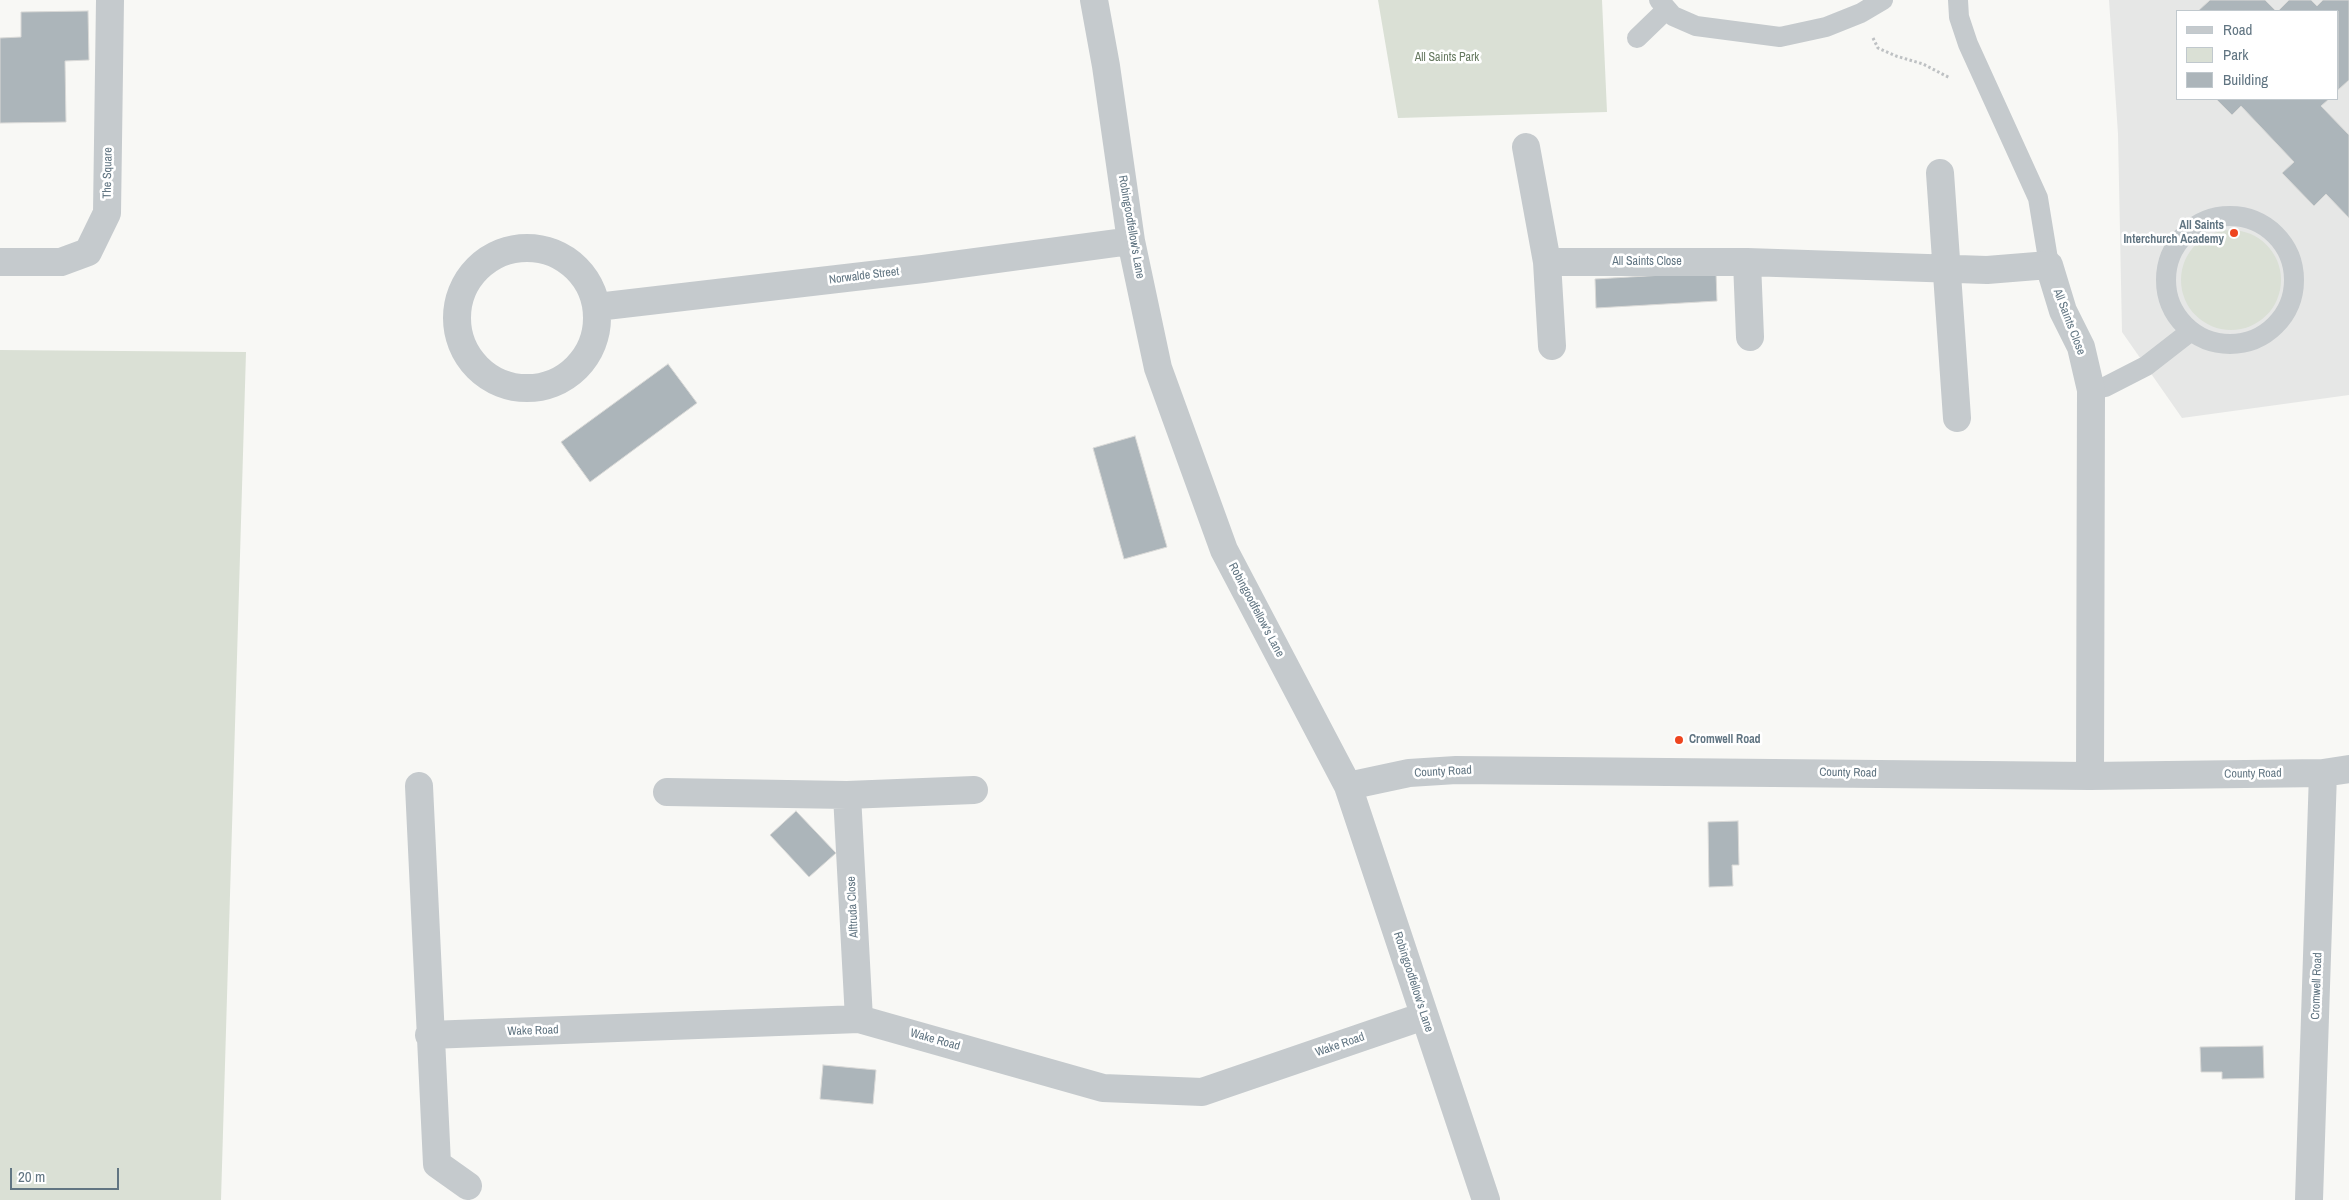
<!DOCTYPE html>
<style>
body{margin:0}
#map{position:relative;width:2349px;height:1200px;overflow:hidden;background:#f8f8f5;font-family:"Archivo Narrow",sans-serif}
canvas{display:block}
.legend{position:absolute;left:2176px;top:10px;width:162px;height:90px;box-sizing:border-box;background:#fff;border:1px solid #c0c8cd;margin:0;padding:6px 9px;list-style:none;font-size:15px;color:#617582}
.legend li{display:flex;align-items:center;gap:10px;height:25px}
.legend b{width:25px;border:1px solid #c0c8cd}
.scale{position:absolute;left:10px;top:1168px;width:109px;height:22px;box-sizing:border-box;border:2px solid #617582;border-top:0;padding-left:6px;font-size:15px;line-height:18px;white-space:nowrap;color:#617582;-webkit-text-stroke:4px #fff;paint-order:stroke}
</style>
<div id="map">
<canvas width="2349" height="1200"></canvas>
<ul class="legend">
<li><b style="height:6px;background:#c5cacd"></b>Road</li>
<li><b style="height:14px;background:#dae0d5"></b>Park</li>
<li><b style="height:14px;background:#acb5ba"></b>Building</li>
</ul>
<div class="scale">20 m</div>
</div>
<script>
const ctx = document.querySelector('canvas').getContext('2d');
ctx.lineJoin = 'round';
function fill(path, color) { ctx.fillStyle = color; ctx.fill(path, 'evenodd'); }
const shape = rows => new Path2D(rows.map(r => 'M' + r).join(''));
function trace(path, color, width, dash) { ctx.strokeStyle = color; ctx.lineWidth = width; ctx.lineCap = dash ? 'butt' : 'round'; ctx.setLineDash(dash || []); ctx.stroke(path); }
function drawText(font, color, halo, rows, align = 'center') {
  ctx.font = font + ' "Archivo Narrow",sans-serif'; ctx.lineWidth = 5; ctx.setLineDash([]); ctx.textBaseline = 'middle'; ctx.strokeStyle = halo; ctx.fillStyle = color; for (const [text, x, y, turn = 0] of rows) {
    ctx.save(); ctx.translate(x, y); ctx.rotate((+turn || 0) * Math.PI / 180); ctx.textAlign = isNaN(turn) ? turn : align; if (halo) ctx.strokeText(text, 0, 0); ctx.fillText(text, 0, 0); ctx.restore();
  }
}
const built = shape([
 [2109,0,2349,0,2349,395,2182,418,2122,332,2118,134],
 [2178,11,2338,11,2338,99,2178,99]
]);
const green = shape([
 [1378,0,1602,0,1607,112,1398,118],
 '2181 280a50 50 0 1 1 100 0a50 50 0 1 1-100 0Z',
 [0,350,246,352,221,1200,0,1200]
]);
const building = shape([
 [2210,0,2265,0,2276,11,2198,11,2210,0],
 [2289,0,2311,0,2317,6,2323,0,2349,0,2349,80,2338,90,2338,11,2278,11,2289,0],
 [88,11,89,60,65,61,66,122,0,123,0,38,21,37,21,12,88,11],
 [2216,99,2329,99,2321,106,2349,135,2349,218,2326,194,2314,206,2282,173,2294,162,2241,106,2232,115,2216,99],
 [1716,272,1717,301,1596,308,1595,279,1716,272],
 [668,364,697,403,590,482,561,442,668,364],
 [1135,436,1167,547,1124,559,1093,448,1135,436],
 [796,811,836,853,809,877,770,835,796,811],
 [1738,821,1739,865,1732,865,1733,886,1709,887,1708,822,1738,821],
 [2263,1046,2264,1078,2222,1079,2222,1072,2201,1072,2200,1047,2263,1046],
 [823,1065,876,1070,873,1104,820,1099,823,1065]
]);
const path = shape([
 [1873,38,1878,48,1896,56,1923,64,1950,78]
]);
const lane = shape([
 [1659,0,1673,16,1696,26,1780,37,1826,27,1861,13,1883,0],
 [1958,0,1959,17,1968,44,2038,198,2049,265],
 [1637,38,1666,10],
 '2166 280a64 64 0 1 1 128 0a64 64 0 1 1-128 0Z',
 [2091,390,2105,387,2146,366,2191,331]
]);
const street = shape([
 [1094,0,1106,66,1131,241,1158,368,1224,550,1348,786,1486,1200],
 [1526,147,1547,262,1552,346],
 [1940,173,1957,418],
 '457 318a70 70 0 1 1 140 0a70 70 0 1 1-140 0Z',
 [0,262,61,262,88,252,107,213,110,0],
 [1547,262,1747,262,1987,270,2049,265,2063,311,2081,347,2091,390,2090,776],
 [1747,262,1750,337],
 [597,307,923,269,1131,241],
 [419,786,437,1164,468,1186],
 [1348,786,1409,773,1456,770,2090,776,2323,773,2349,769],
 [667,792,847,795,974,790],
 [847,795,859,1019],
 [429,1035,859,1019,1103,1088,1202,1092,1424,1016],
 [2309,1200,2323,773]
]);
const markers = [
 [2234,233,5,"#ee451f"],
 [1679,740,5,"#ee451f"]
];
const parkNames = [
 ["All Saints Park",1447,58]
];
const streetNames = [
 ["The Square",108,173,-89],
 ["Robingoodfellow's Lane",1131,227,80],
 ["All Saints Close",1647,262],
 ["Norwalde Street",864,276,-7],
 ["All Saints Close",2069,322,69],
 ["Robingoodfellow's Lane",1256,610,62],
 ["County Road",1443,772,-3],
 ["County Road",1848,773,1],
 ["County Road",2253,774,-1],
 ["Alftruda Close",853,907,-93],
 ["Robingoodfellow's Lane",1413,982,72],
 ["Cromwell Road",2317,986,-88],
 ["Wake Road",533,1031,-2],
 ["Wake Road",935,1040,16],
 ["Wake Road",1340,1045,-19]
];
const poiNames = [
 ["All Saints",2224,226],
 ["Interchurch Academy",2224,240],
 ["Cromwell Road",1689,740,"left"]
];
fill(built, '#e6e7e6');
fill(green, '#dae0d5');
fill(building, '#acb5ba');
trace(building, '#d9d9d7', 1);
trace(path, '#bec1c3', 3, [2.5, 2.5]);
trace(lane, '#c5cacd', 20);
trace(street, '#c5cacd', 28);
for (const [x, y, r, color] of markers) { const dot = new Path2D(); dot.arc(x, y, r, 0, 2 * Math.PI); ctx.fillStyle = color; ctx.fill(dot); trace(dot, '#fff', 2); }
drawText('12px', '#667960', '#fff', parkNames);
drawText('12px', '#617582', '#fff', streetNames);
drawText('bold 12px', '#617582', '#fff', poiNames, 'right');
</script>
